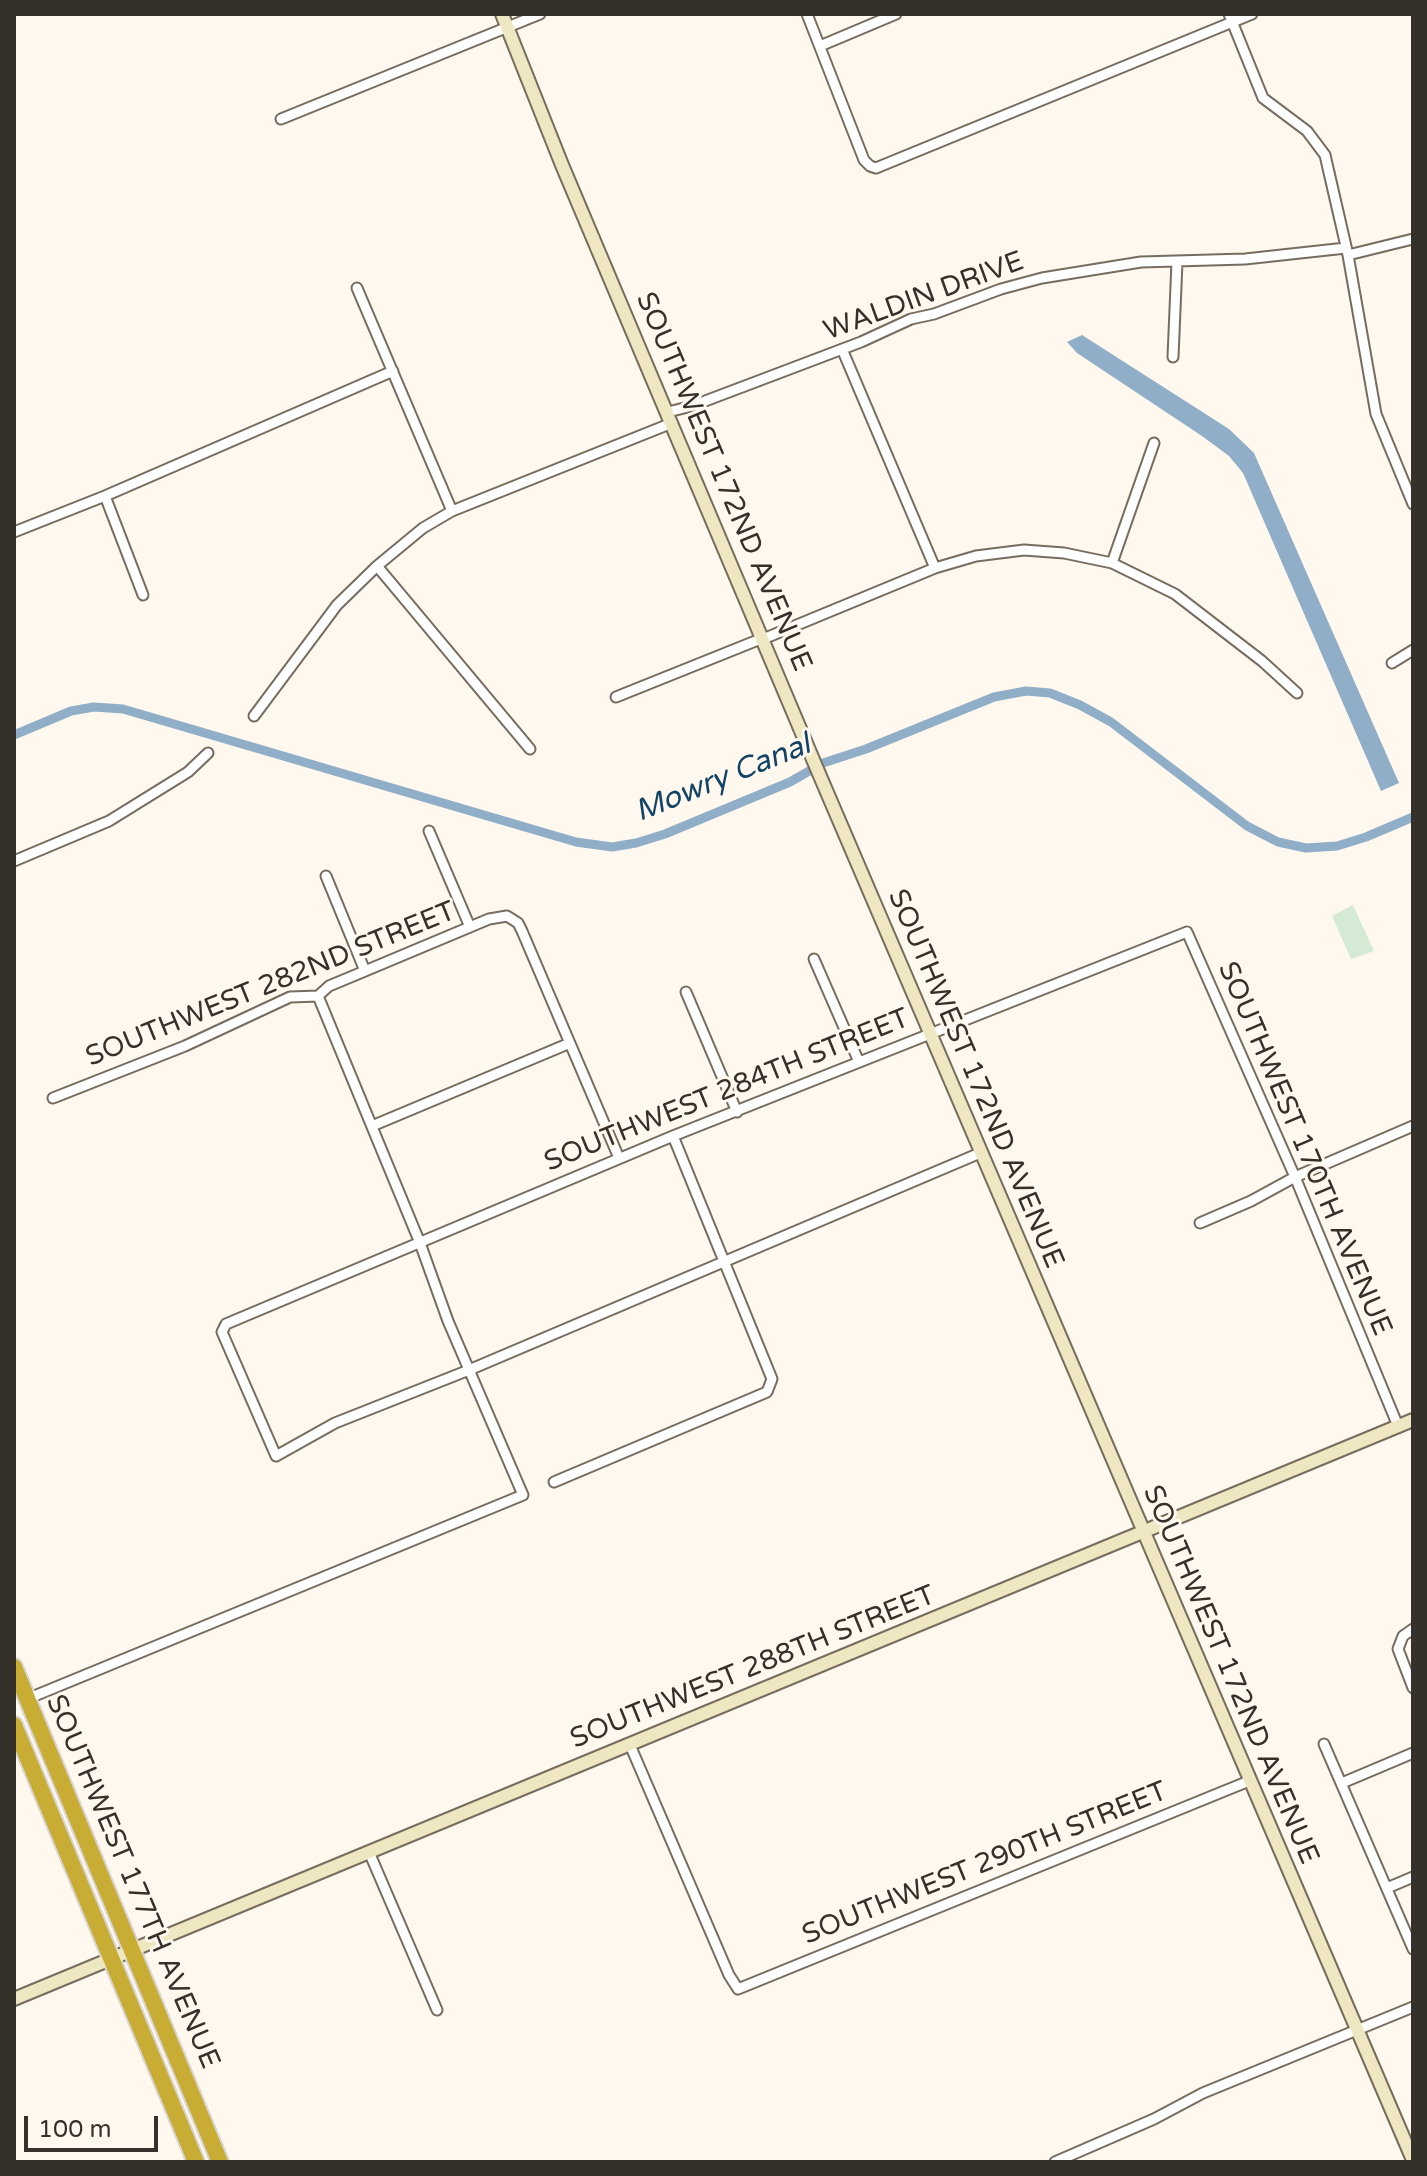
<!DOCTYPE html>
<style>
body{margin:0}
#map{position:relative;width:1427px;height:2176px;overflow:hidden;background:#fff8ee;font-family:"Varela Round",sans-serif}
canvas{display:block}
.frame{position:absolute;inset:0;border:16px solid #35302a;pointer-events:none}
.scale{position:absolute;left:24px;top:2116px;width:134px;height:36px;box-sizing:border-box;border:4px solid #35302a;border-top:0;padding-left:10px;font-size:24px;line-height:28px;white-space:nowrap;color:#35302a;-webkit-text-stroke:6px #fff8ee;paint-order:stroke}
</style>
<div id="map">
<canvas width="1427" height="2176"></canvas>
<div class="frame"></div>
<div class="scale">100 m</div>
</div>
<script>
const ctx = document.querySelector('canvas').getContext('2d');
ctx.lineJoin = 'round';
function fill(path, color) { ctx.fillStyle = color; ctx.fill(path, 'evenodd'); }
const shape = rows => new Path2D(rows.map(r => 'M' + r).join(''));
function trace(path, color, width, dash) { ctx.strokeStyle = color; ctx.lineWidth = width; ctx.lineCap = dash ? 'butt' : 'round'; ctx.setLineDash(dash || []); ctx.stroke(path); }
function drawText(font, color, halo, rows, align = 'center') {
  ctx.font = font + ' "Varela Round",sans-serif'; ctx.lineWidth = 6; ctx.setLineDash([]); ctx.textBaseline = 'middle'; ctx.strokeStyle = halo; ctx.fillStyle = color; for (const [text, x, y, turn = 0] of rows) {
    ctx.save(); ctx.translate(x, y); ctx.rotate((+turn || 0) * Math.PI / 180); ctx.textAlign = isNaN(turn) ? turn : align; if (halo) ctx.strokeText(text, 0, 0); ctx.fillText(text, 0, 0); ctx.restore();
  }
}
const green = shape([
 [1353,905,1374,951,1351,959,1332,916]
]);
const water = shape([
 [1082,335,1229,429,1254,453,1399,783,1381,791,1243,473,1229,456,1202,436,1077,353,1067,342]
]);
const canal = shape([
 [14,735,71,711,94,707,123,709,576,842,612,847,636,843,665,834,790,782,823,763,866,749,994,697,1026,691,1050,693,1080,705,1111,722,1247,826,1278,842,1306,848,1337,846,1366,837,1413,817]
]);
const street = shape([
 [807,14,864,160,870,166,876,168,1252,14],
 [1229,14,1263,98,1307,131,1325,155,1348,255,1376,414,1413,504],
 [820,46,896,14],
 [281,119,540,14],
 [1348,255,1413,239],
 [357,288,452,511],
 [842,349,935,568],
 [1173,357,1177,262],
 [668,412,692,406,861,342,911,319,934,314,1001,289,1042,278,1141,262,1245,259,1346,248],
 [105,496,143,595],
 [14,532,105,496,393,371],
 [1112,563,1154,443],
 [377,566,530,749],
 [763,639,935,568,976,556,1024,550,1064,553,1112,563,1175,594,1262,661,1297,693],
 [1392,663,1413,650],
 [616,697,763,638],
 [254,716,337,605,377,566,423,528,452,511,672,423],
 [429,831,470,927],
 [14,861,109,821,188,772,208,753],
 [326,876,365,971],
 [814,959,859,1062],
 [686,992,737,1112],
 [53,1098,185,1046,290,997,318,996,329,986,365,971,489,919,507,916,518,923,522,931,619,1158],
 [372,1126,570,1043],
 [980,1153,469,1370,335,1423,276,1456,222,1332,226,1324,673,1136,1187,932,1295,1177,1398,1426],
 [1200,1223,1251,1201,1295,1177,1413,1126],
 [554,1482,767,1392,772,1379,673,1136],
 [1413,1629,1403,1636,1398,1649,1413,1688],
 [27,1699,523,1495,448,1321,420,1243,318,996],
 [1324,1744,1413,1949],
 [630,1745,729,1975,738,1989,1249,1781],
 [1342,1783,1413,1753],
 [369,1852,437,2010],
 [1387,1888,1413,1877],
 [1055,2162,1154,2119,1203,2093,1413,2007]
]);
const secondary = shape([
 [502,14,562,165,820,776,1413,2160],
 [14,1999,1413,1420]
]);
const highway = shape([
 [14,1667,220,2162],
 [14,1725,196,2162]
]);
const streetNames = [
 ["WALDIN DRIVE",924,297,-20],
 ["SOUTHWEST 172ND AVENUE",723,482,67],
 ["SOUTHWEST 282ND STREET",271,985,-22],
 ["SOUTHWEST 172ND AVENUE",975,1079,67],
 ["SOUTHWEST 284TH STREET",727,1091,-22],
 ["SOUTHWEST 170TH AVENUE",1304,1149,67],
 ["SOUTHWEST 288TH STREET",753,1668,-22],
 ["SOUTHWEST 172ND AVENUE",1230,1675,67],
 ["SOUTHWEST 290TH STREET",985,1864,-22],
 ["SOUTHWEST 177TH AVENUE",132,1882,67]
];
const waterNames = [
 ["Mowry Canal",723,779,-22]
];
fill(green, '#d5ead5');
fill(water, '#90aec7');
trace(canal, '#90aec7', 9);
trace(street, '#776d5f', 13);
trace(secondary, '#776d5f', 16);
trace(highway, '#d7d6d4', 20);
trace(street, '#fff', 9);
trace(secondary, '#efe6c2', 12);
trace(highway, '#c9ac33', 16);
drawText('28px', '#35302a', '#fff8ee', streetNames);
drawText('italic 30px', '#114467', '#fff8ee', waterNames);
</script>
